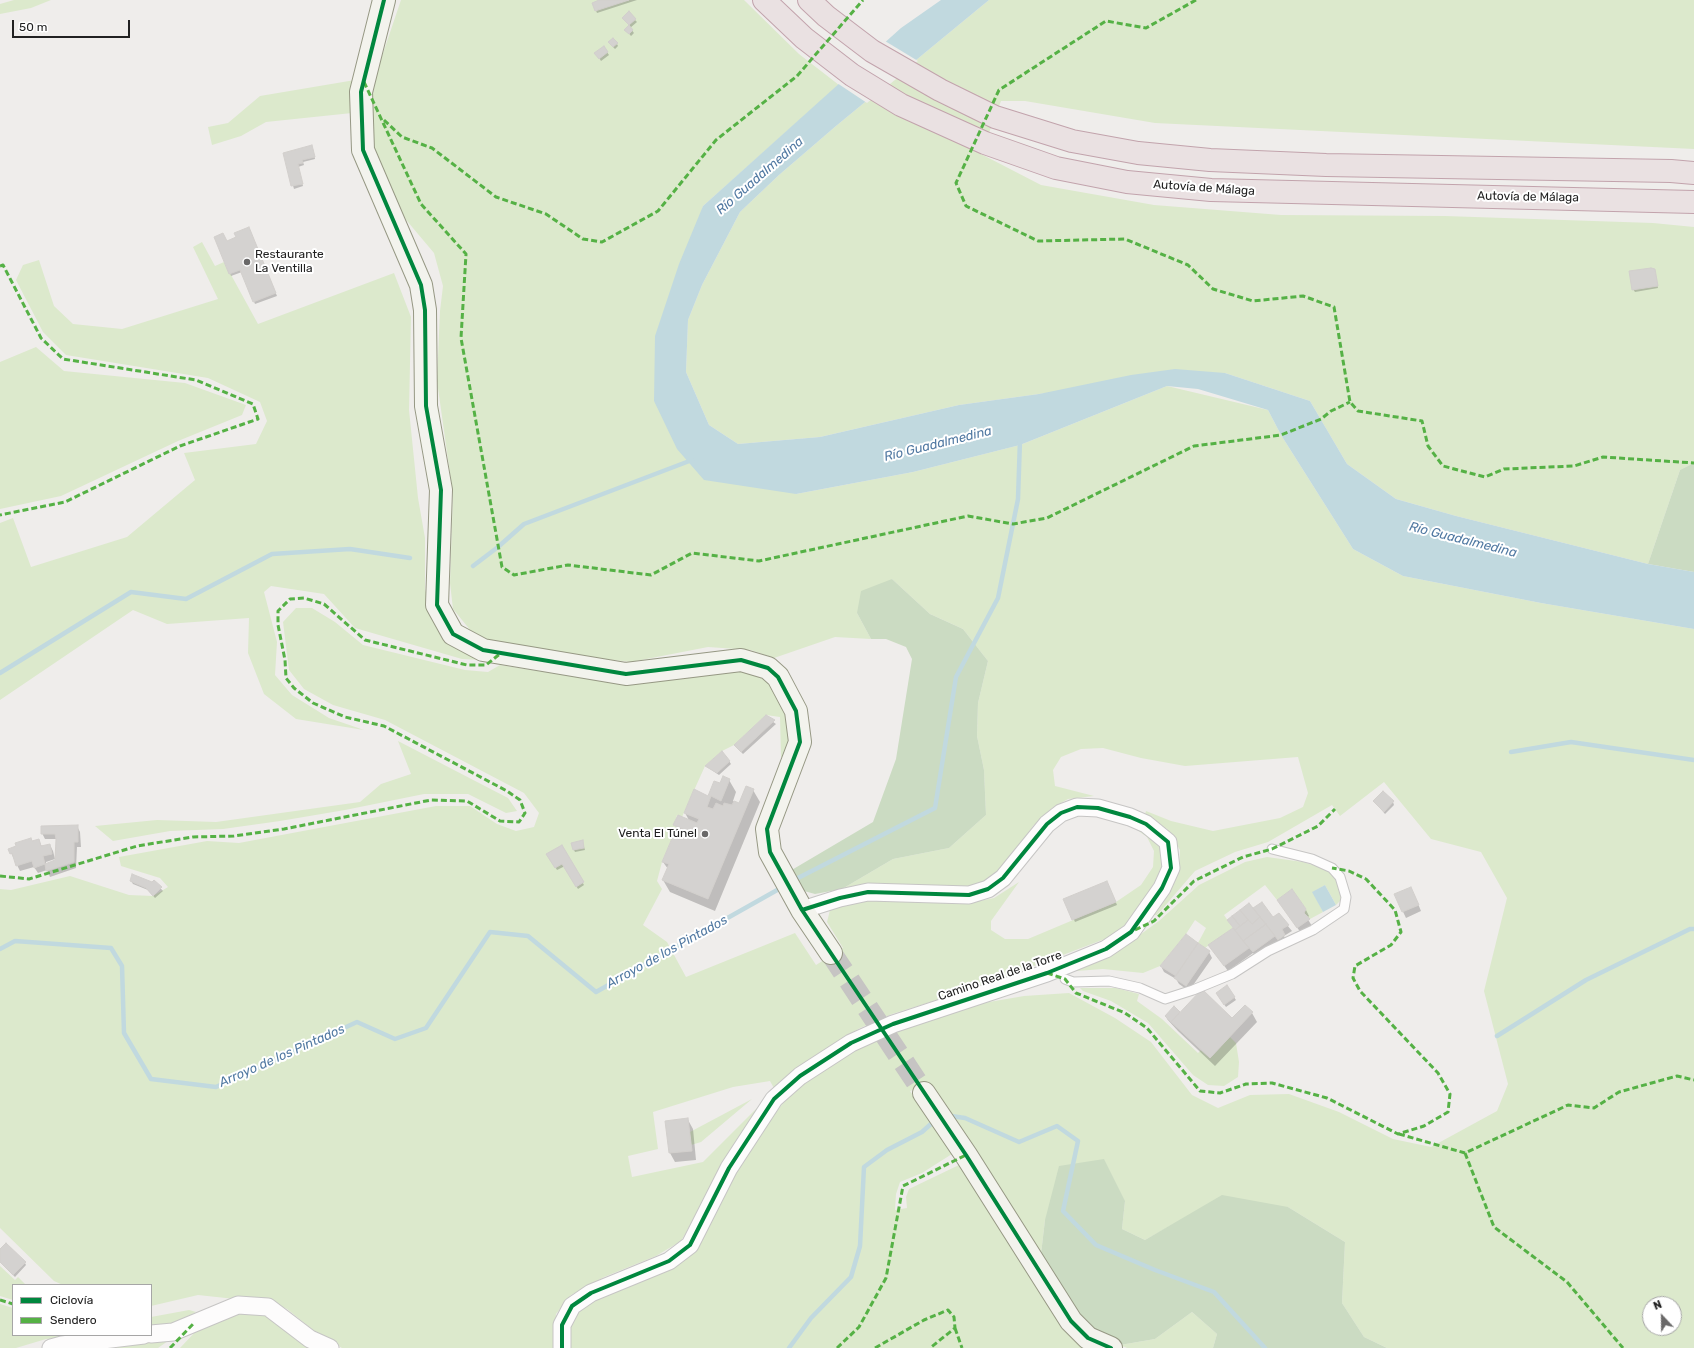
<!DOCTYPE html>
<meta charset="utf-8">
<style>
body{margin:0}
#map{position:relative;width:1694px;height:1348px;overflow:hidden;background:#efedeb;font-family:Rubik,sans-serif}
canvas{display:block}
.legend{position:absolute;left:12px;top:1284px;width:140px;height:52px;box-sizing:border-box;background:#fff;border:1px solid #a6a6a6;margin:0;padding:5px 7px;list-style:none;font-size:12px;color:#212121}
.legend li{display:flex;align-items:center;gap:8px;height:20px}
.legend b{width:20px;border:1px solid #a6a6a6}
.north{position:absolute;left:1642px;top:1296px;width:40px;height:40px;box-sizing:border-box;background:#fff;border:1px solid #a6a6a6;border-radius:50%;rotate:338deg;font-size:11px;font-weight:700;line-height:16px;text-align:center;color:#212121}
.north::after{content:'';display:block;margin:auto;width:14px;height:18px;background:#696868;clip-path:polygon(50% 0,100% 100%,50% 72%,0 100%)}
.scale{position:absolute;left:12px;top:20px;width:118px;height:18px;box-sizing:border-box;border:2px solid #212121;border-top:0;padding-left:5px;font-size:12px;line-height:14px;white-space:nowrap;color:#212121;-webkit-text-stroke:3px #fff;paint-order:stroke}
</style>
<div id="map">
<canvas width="1694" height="1348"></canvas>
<ul class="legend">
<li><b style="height:5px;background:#00873e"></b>Ciclovía</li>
<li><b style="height:5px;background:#55b145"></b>Sendero</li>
</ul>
<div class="north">N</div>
<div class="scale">50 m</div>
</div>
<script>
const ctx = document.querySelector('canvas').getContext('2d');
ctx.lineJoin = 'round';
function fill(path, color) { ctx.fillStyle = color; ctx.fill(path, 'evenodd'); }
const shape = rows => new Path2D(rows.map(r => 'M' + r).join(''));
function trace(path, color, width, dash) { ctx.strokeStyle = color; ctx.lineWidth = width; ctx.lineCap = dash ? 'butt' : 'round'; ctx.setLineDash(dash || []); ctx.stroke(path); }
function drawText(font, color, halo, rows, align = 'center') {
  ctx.font = font + ' Rubik,sans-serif'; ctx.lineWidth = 4; ctx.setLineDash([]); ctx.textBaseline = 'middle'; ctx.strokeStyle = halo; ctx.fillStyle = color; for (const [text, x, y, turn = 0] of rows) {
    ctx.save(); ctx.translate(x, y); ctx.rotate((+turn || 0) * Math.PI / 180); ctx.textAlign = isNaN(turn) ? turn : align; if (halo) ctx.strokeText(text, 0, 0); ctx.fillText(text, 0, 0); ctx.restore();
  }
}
const grass = shape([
 [14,0,51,0,31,8,0,14,0,4],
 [401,0,744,0,799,54,839,85,703,206,654,401,796,494,913,472,1020,445,1167,386,1268,410,1281,435,1353,549,1403,576,1541,603,1694,629,1694,1348,1387,1348,1364,1337,1342,1303,1345,1242,1288,1207,1179,1221,1145,1240,1122,1229,1125,1201,1045,1220,1041,1254,928,1084,910,1091,952,1154,922,1173,900,1182,896,1194,895,1210,907,1208,906,1197,909,1189,959,1165,1065,1326,1087,1348,569,1348,568,1333,576,1313,614,1288,688,1258,699,1246,728,1186,749,1148,775,1113,801,1082,872,1039,960,1007,1024,996,1069,993,1115,1018,1151,1042,1192,1095,1218,1108,1250,1095,1289,1094,1339,1112,1393,1139,1431,1147,1497,1111,1508,1084,1484,991,1507,898,1481,852,1431,839,1384,782,1340,816,1332,805,1268,842,1235,852,1195,871,1157,915,1151,915,1179,873,1180,850,1167,829,1144,818,1146,811,1171,821,1213,831,1280,818,1303,807,1308,793,1298,757,1185,766,1141,758,1103,748,1081,749,1061,757,1053,770,1055,786,1094,796,1068,799,1052,808,1033,826,1006,864,989,879,971,887,842,889,893,859,949,848,986,815,984,770,977,736,978,703,988,661,963,629,930,614,892,579,857,613,871,639,835,637,774,658,751,650,708,647,631,662,569,655,495,643,471,631,453,609,450,583,453,495,437,381,440,311,443,286,434,253,402,215,370,141,369,114,378,68],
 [1650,1304,1674,1304,1674,1328,1650,1328],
 [989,0,1694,0,1694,149,1155,123,1025,101,1001,101,981,154,1041,185,1154,205,1281,215,1445,216,1653,223,1694,227,1694,463,1680,470,1648,564,1456,516,1396,499,1347,464,1310,401,1225,373,1039,394,959,405,820,437,738,444,709,425,686,372,688,320,702,285,740,212,779,175,836,126],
 [355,80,352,113,266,122,241,136,212,145,208,127,228,123,260,96],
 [202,242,215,266,224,262,258,324,394,273,411,317,409,410,418,498,425,538,425,589,435,622,483,660,462,659,355,628,324,594,271,586,264,592,277,642,275,675,292,695,329,718,364,730,296,719,264,694,248,653,249,618,167,624,133,610,0,700,0,523,13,518,31,567,127,537,195,480,184,453,256,444,267,421,260,402,208,378,66,355,43,332,16,280,23,265,39,260,54,306,73,324,122,329,218,299,193,247],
 [36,347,64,371,185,383,246,405,242,415,178,441,61,496,0,509,0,362],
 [296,608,312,608,335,622,363,645,465,670,488,672,500,665,627,685,701,672,744,671,767,678,789,715,790,738,788,758,781,757,780,717,766,715,734,745,722,751,705,766,682,817,677,815,674,825,677,827,662,862,657,881,662,889,643,925,667,942,686,977,795,933,816,965,843,948,827,922,830,910,847,903,874,898,965,904,994,898,1019,882,991,921,991,930,1005,939,1028,939,1116,902,1141,885,1153,867,1154,851,1147,837,1133,827,1151,834,1161,848,1165,864,1138,915,1110,937,979,987,892,1014,860,1028,810,1059,775,1090,770,1081,733,1087,653,1112,658,1149,628,1156,632,1177,703,1162,758,1107,681,1241,656,1256,604,1277,571,1295,556,1314,554,1348,342,1348,318,1334,287,1309,264,1300,235,1299,198,1295,151,1306,151,1285,63,1285,54,1281,0,1228,0,889,11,890,70,876,129,895,153,896,168,887,160,878,121,866,119,857,207,841,239,843,436,806,470,806,497,824,516,831,534,827,539,813,524,793,385,720,333,705,304,689,289,670,283,622],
 [398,741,508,798,517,811,506,813,468,794,424,794,345,810,280,821,223,829,170,831,113,841,95,826,157,820,216,822,360,802,381,784,411,774],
 [1267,857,1303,862,1327,869,1337,880,1342,899,1336,905,1325,885,1313,892,1323,912,1310,919,1304,913,1306,909,1292,890,1277,900,1265,885,1224,915,1233,928,1205,948,1198,943,1206,928,1195,920,1186,934,1160,966,1143,973,1103,969,1076,971,1074,965,1119,950,1159,921,1199,885,1245,862],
 [1080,988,1116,988,1139,994,1137,1001,1162,1019,1198,1053,1201,1050,1210,1058,1230,1037,1236,1043,1239,1062,1238,1077,1224,1086,1208,1085,1193,1075,1148,1023,1111,1001,1083,991],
 [752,1099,701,1142,691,1145,690,1132],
 [0,1266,15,1280,18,1277,26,1285,13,1285,13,1300,0,1296],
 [0,1304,13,1308,13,1335,92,1335,46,1339,16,1348,0,1348],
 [189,1310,196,1312,177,1322,151,1328,151,1317],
 [236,1311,258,1312,279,1321,315,1348,180,1348,198,1329],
 [1192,1312,1217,1334,1213,1348,1127,1348,1120,1345,1155,1339],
 [175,1336,158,1348,85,1348,158,1342]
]);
const forest = shape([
 [1694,463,1694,572,1648,564,1680,470],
 [892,579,930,614,963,629,988,661,978,703,977,736,984,770,986,815,949,848,893,859,842,889,815,894,804,891,790,871,873,822,896,759,912,659,906,647,886,639,871,639,857,613,861,591],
 [1104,1159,1125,1201,1122,1229,1145,1240,1222,1195,1288,1207,1345,1242,1342,1303,1364,1337,1387,1348,1213,1348,1217,1334,1192,1312,1155,1339,1120,1345,1091,1329,1074,1307,1041,1254,1045,1220,1059,1166]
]);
const water = shape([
 [941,0,989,0,836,126,779,175,740,212,702,285,688,320,686,372,709,425,738,444,820,437,959,405,1039,394,1131,375,1175,369,1225,373,1310,401,1347,464,1396,499,1456,516,1648,564,1694,572,1694,629,1541,603,1403,576,1353,549,1281,435,1268,410,1198,389,1167,386,1020,445,913,472,796,494,704,480,677,449,654,401,655,336,679,264,703,206,901,28],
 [1325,885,1336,905,1323,912,1312,892]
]);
const pier = shape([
 [885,41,918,61,867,103,837,83]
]);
const shadow = shape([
 [602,0,637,0,597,13,593,3],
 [623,18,635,20,637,22,630,28,634,33,631,36,626,30,630,26],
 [617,44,618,46,615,49,611,45],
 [604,48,609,55,601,61,596,53],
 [313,149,315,159,303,162,304,165,298,167,303,186,294,189,284,153],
 [250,230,277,296,255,304,242,272,231,276,230,273,227,242],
 [1654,270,1658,288,1635,292,1633,289],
 [766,717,776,724,743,754,735,746],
 [729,761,731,764,719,775,707,767],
 [729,780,736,792,733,801,739,804,753,790,760,802,715,911,670,892,663,880,668,869,663,862,681,837,675,825,690,822,685,813,709,797,721,785],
 [1374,801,1393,802,1394,805,1385,814],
 [77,826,80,832,81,847,77,847,76,868,50,877,47,870,38,873,34,867,20,871,11,853,39,840,42,847,50,845,53,851,55,859,46,862,46,865,58,860,56,859,56,839,45,839,42,833],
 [583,844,585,850,575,852,574,850],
 [561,846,584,885,578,889,565,866,557,870,548,854],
 [131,881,152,883,154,881,163,891,155,898,148,890,133,884],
 [1108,884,1117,905,1075,922,1065,899],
 [1414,894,1421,911,1406,918,1395,895],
 [1249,904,1253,909,1262,904,1273,919,1278,914,1292,931,1284,936,1287,942,1257,958,1253,953,1228,971,1210,946,1234,928,1229,920],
 [1282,906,1306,910,1309,916,1307,918,1312,926,1301,933],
 [1209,952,1212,958,1189,991,1179,984,1176,979,1164,972,1161,966],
 [1227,987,1236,1000,1226,1007,1217,994],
 [1174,1008,1180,1014,1232,1019,1252,1013,1257,1022,1215,1066,1178,1031,1167,1019,1166,1016],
 [688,1120,693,1129,696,1160,675,1162,670,1153,666,1122],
 [0,1250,25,1263,26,1265,15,1277,0,1262]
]);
const stream = shape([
 [473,566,498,547,524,524,692,460],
 [0,673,131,592,186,599,272,554,350,549,410,558],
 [1511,752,1571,742,1694,760],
 [798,878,935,808,956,677,998,598,1018,499,1020,440],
 [0,949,15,941,111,948,122,966,124,1033,151,1079,216,1087,357,1022,395,1039,426,1028,490,932,528,936,596,992,779,889],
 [1497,1036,1586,980,1690,929,1694,929],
 [951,1116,965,1118,1019,1142,1057,1126,1078,1141,1063,1211,1096,1245,1155,1270,1214,1292,1265,1348],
 [789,1348,811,1318,851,1277,860,1246,864,1167,887,1150,922,1132,932,1123]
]);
const building = shape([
 [599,0,629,0,595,11,592,3,599,0],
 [629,11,636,19,629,25,622,18,629,11],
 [629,25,633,30,629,34,624,30,629,25],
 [613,38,618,43,613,47,608,42,613,38],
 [604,46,608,52,599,59,594,53,604,46],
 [312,145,315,157,302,160,303,163,298,164,303,184,291,186,283,153,312,145],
 [249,227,276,293,253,302,240,270,229,274,214,237,223,233,227,241,236,237,234,233,249,227],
 [1651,268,1655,269,1658,286,1632,290,1629,271,1651,268],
 [766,715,775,720,741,752,734,745,766,715],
 [722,751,730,761,717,773,705,766,722,751],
 [723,776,730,779,721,801,711,796,707,807,713,809,716,803,723,806,724,803,732,805,734,801,739,803,746,786,754,789,708,899,662,880,669,864,662,862,673,836,679,839,683,829,673,825,678,815,697,823,699,819,684,813,694,789,708,796,714,781,720,783,723,776],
 [1383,791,1394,801,1384,812,1373,801,1383,791],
 [78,825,78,842,74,842,74,862,46,871,45,864,55,860,56,839,55,834,41,834,41,826,78,825],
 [31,838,32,841,39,839,41,846,50,844,52,854,43,856,45,864,34,868,32,861,16,866,12,853,10,854,8,849,16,846,15,843,31,838],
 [583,840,584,848,573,850,571,843,583,840],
 [562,845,584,882,576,887,562,864,555,868,546,854,562,845],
 [132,874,152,882,154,880,162,887,153,896,146,888,130,881,132,874],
 [1107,881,1116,902,1072,920,1063,899,1107,881],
 [1411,887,1419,905,1402,912,1394,894,1411,887],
 [1292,889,1306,909,1304,913,1310,919,1297,928,1277,900,1292,889],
 [1262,902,1273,917,1279,913,1289,925,1282,929,1285,935,1278,940,1253,908,1262,902],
 [1249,903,1260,917,1252,924,1240,910,1249,903],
 [1240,910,1248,920,1240,926,1232,916,1240,910],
 [1232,916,1240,926,1235,930,1227,920,1232,916],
 [1260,917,1266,924,1243,941,1235,930,1248,920,1252,924,1260,917],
 [1266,924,1275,936,1253,952,1243,941,1266,924],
 [1233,928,1249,948,1224,966,1208,945,1233,928],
 [1186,934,1198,943,1176,976,1160,966,1186,934],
 [1198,943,1210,951,1186,986,1174,978,1198,943],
 [1227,985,1235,997,1224,1005,1216,993,1227,985],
 [1202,989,1232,1018,1245,1005,1253,1012,1210,1058,1171,1022,1202,989],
 [1174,1006,1180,1012,1171,1022,1165,1016,1174,1006],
 [688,1118,692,1151,669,1153,665,1121,688,1118],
 [6,1243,26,1262,13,1275,0,1262,0,1249,6,1243]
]);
const secondaryTunnel = shape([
 [831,953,924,1093]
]);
const lane = shape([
 [1065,979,1073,982,1109,981,1140,988,1165,999,1193,990,1232,974,1268,951,1313,930,1344,909,1346,897,1340,877,1332,868,1312,859,1272,849]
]);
const street = shape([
 [151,1334,173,1332,238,1305,268,1307,310,1339,330,1348],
 [51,1348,62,1345,144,1335],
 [562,1348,562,1325,572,1306,591,1293,669,1261,690,1245,729,1168,774,1099,800,1076,851,1043,893,1024,1047,973,1106,949,1131,932,1162,888,1171,868,1168,842,1146,824,1130,817,1098,808,1077,807,1061,813,1047,824,1003,878,988,889,969,895,868,892,840,898,802,910]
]);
const secondary = shape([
 [384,0,361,92,363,150,421,285,425,310,426,406,441,490,437,605,453,634,483,650,626,674,741,660,768,668,778,677,796,711,800,742,767,829,770,852,802,910,831,953],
 [924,1093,966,1155,1071,1321,1088,1338,1111,1348]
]);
const highway = shape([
 [764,0,804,38,852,75,901,105,985,143,1056,168,1127,182,1211,190,1694,202],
 [809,0,826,16,872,51,940,90,995,117,1072,141,1138,153,1210,160,1326,165,1671,171,1694,173]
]);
const quiet = shape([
 [1196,0,1146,28,1106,21,999,90,956,183,966,206,1038,241,1125,239,1188,265,1213,289,1253,301,1303,296,1334,307,1350,402,1358,411,1422,421,1428,446,1443,466,1485,477,1504,469,1574,466,1603,457,1694,463],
 [364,82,421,204,466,254,461,338,502,567,514,575,568,565,651,575,692,553,759,561,968,516,1013,524,1047,518,1194,446,1281,435,1321,419,1331,411,1350,402],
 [384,120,402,137,432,148,496,197,546,214,583,239,602,242,658,211,716,140,797,76,863,0],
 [0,266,3,265,41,338,63,359,196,380,253,404,258,419,180,446,65,502,0,515],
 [0,876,29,879,137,846,193,837,234,836,284,829,431,800,467,801,500,821,519,822,525,813,520,800,507,791,384,726,345,717,313,703,294,688,286,678,285,660,278,625,278,611,290,599,304,598,324,604,365,640,467,665,486,665,501,653],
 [1135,930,1154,921,1194,881,1243,857,1272,849,1318,826,1335,809],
 [1047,973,1065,979,1076,993,1125,1013,1147,1028,1200,1091,1220,1093,1246,1084,1272,1083,1327,1098,1398,1134,1424,1126,1448,1112,1450,1094,1438,1073,1360,991,1353,978,1355,966,1391,945,1401,932,1395,910,1366,879,1349,871,1332,868],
 [1399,1134,1465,1153,1568,1105,1594,1108,1619,1092,1677,1076,1694,1080],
 [1465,1153,1494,1227,1567,1282,1623,1348],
 [0,1300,13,1304],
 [955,1328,962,1348],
 [170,1348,194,1323],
 [837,1348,859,1327,886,1278,903,1186,966,1155],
 [875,1348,924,1320,948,1310,954,1317,955,1328,930,1348]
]);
const cycleway = shape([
 [384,0,361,92,363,150,421,285,425,310,426,406,441,490,437,605,453,634,483,650,626,674,741,660,768,668,778,677,796,711,800,742,767,829,770,852,802,910,966,1155,1071,1321,1088,1338,1111,1348],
 [562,1348,562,1325,572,1306,591,1293,669,1261,690,1245,729,1168,774,1099,800,1076,851,1043,893,1024,1047,973,1106,949,1131,932,1162,888,1171,868,1168,842,1146,824,1130,817,1098,808,1077,807,1061,813,1047,824,1003,878,988,889,969,895,868,892,840,898,802,910]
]);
const markers = [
 [247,262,4,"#696868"],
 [705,834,4,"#696868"]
];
const streetNames = [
 ["Autovía de Málaga",1204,188,4],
 ["Autovía de Málaga",1528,197,1],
 ["Camino Real de la Torre",1000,976,-19]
];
const poiNames = [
 ["Restaurante",255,255],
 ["La Ventilla",255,269],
 ["Venta El Túnel",697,834,"right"]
];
const waterNames = [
 ["Río Guadalmedina",760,176,-41],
 ["Río Guadalmedina",938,444,-14],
 ["Río Guadalmedina",1463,540,14],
 ["Arroyo de los Pintados",667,952,-29],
 ["Arroyo de los Pintados",282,1056,-24]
];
fill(grass, '#dce9cc');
fill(forest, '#cbdbc2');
fill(water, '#c1d9df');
fill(pier, '#efedeb');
fill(shadow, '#0003');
trace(stream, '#c1d9df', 4.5);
fill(building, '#d4d2d0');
trace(building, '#d2cfcc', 1);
trace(secondaryTunnel, '#c6c4c3', 22, [22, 11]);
trace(lane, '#c6c5c4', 11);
trace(street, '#c6c5c4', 19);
trace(secondary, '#969884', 24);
trace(highway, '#c2a3ac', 24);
trace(lane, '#fdfcfc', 9);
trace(street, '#fdfcfc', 17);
trace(secondary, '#f3f3ed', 22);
trace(highway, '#eae1e2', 22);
trace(quiet, '#55b145', 3, [6, 3]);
trace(cycleway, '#00873e', 4);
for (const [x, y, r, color] of markers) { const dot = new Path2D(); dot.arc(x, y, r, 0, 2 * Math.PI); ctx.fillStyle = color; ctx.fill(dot); trace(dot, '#fff', 1.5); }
drawText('12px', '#212121', '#fff', streetNames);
drawText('12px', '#212121', '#fff', poiNames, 'left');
drawText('italic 13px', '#5179a2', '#fff', waterNames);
</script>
